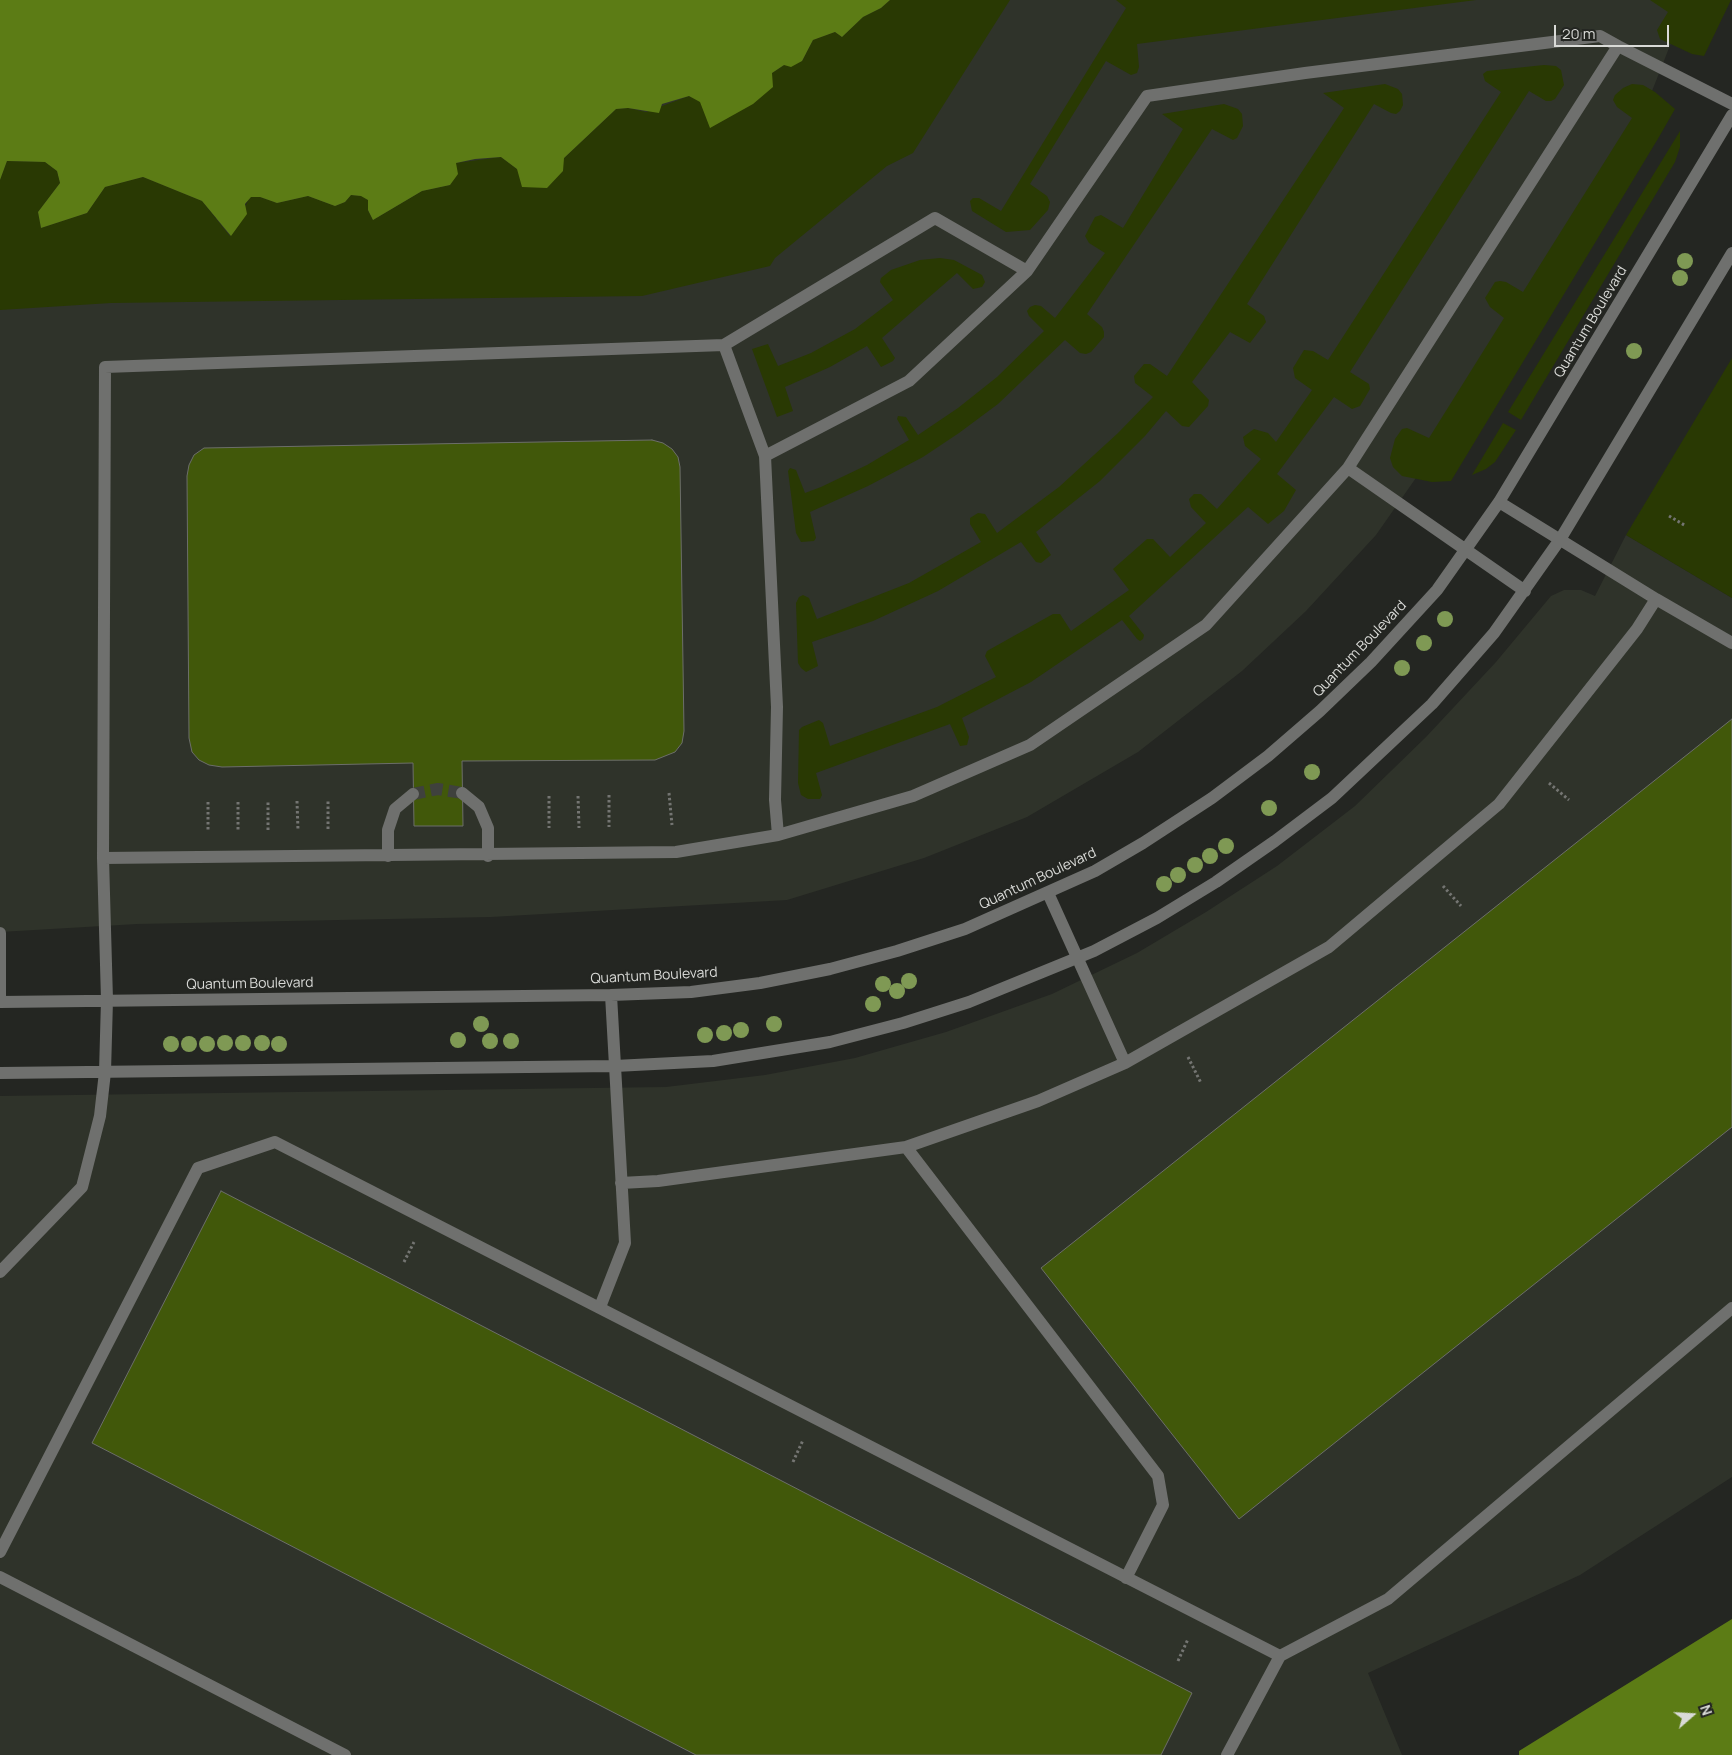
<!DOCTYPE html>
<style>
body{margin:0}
#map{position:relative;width:1732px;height:1755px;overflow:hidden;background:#242622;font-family:Manrope,sans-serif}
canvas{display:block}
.north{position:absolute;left:1667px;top:1690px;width:50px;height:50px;-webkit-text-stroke:4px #242622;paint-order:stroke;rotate:71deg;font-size:14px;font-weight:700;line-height:20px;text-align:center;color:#d9dad7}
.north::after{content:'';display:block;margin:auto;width:18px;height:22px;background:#d9dad7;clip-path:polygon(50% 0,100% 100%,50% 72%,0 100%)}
.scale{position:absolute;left:1554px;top:25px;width:115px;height:22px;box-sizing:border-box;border:2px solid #d9dad7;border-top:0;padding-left:6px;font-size:15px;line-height:18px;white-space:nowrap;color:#d9dad7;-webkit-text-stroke:4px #242622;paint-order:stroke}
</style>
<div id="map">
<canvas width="1732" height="1755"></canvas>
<div class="north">N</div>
<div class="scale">20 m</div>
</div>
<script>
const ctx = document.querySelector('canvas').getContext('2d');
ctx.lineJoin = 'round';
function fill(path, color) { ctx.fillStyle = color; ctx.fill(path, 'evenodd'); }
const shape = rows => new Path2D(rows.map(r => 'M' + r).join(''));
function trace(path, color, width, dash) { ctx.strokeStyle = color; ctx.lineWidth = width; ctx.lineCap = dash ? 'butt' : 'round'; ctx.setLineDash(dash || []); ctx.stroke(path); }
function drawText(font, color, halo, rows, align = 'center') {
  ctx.font = font + ' Manrope,sans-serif'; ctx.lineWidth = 4; ctx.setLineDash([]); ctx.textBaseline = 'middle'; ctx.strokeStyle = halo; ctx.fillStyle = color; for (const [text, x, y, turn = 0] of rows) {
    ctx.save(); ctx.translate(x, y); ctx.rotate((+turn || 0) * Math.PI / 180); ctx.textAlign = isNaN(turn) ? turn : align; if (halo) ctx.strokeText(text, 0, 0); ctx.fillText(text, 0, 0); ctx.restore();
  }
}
const built = shape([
 [995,0,1694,0,1671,43,1652,91,1418,475,1376,535,1306,611,1242,671,1138,752,1027,817,924,858,787,900,491,917,137,924,0,932,0,279],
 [1626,535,1732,598,1732,1477,1580,1575,1368,1673,1402,1755,0,1755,0,1096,666,1087,765,1075,855,1058,946,1032,1052,994,1137,953,1206,912,1277,866,1355,806,1426,737,1496,662,1551,596,1564,590,1581,590,1595,596]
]);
const green = shape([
 [890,0,1010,0,913,153,887,166,775,258,770,266,642,296,111,303,0,310,0,180,7,161,45,162,57,171,60,183,38,212,41,228,87,213,105,187,143,177,202,201,230,236,250,197,260,197,277,203,308,196,335,206,345,202,351,195,362,196,368,200,368,210,373,220,422,191,450,185,456,163,501,157,517,169,564,158,616,109,628,108,646,112,689,96,700,101,772,73,784,65,802,61,813,40,835,32,842,37,863,17,881,8],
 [1116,0,1476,0,1137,44,1139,67,1137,73,1131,75,1106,61,1030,184,1047,196,1050,202,1048,210,1030,230,1006,232,972,211,970,201,973,198,979,198,1001,211,1126,8],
 [1650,0,1731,0,1704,56,1692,54,1660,39,1657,30,1668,12],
 [1544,65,1556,66,1561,70,1564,85,1555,99,1551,101,1546,101,1529,91,1350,372,1369,384,1370,389,1360,406,1352,409,1334,397,1277,474,1296,490,1284,511,1268,524,1248,507,1129,616,1144,635,1143,639,1140,641,1137,639,1122,620,1031,682,962,718,969,737,967,745,960,746,950,724,816,773,822,795,820,799,808,799,801,795,798,783,799,730,802,727,819,720,823,723,830,746,937,707,996,677,985,656,987,651,1053,614,1060,614,1071,631,1129,590,1113,569,1147,539,1153,539,1170,557,1206,523,1191,507,1189,499,1194,494,1201,494,1217,509,1261,459,1245,446,1243,437,1254,429,1268,433,1276,442,1312,390,1295,378,1293,368,1304,350,1313,351,1328,360,1501,92,1485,81,1483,74,1487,71],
 [1385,84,1398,89,1402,94,1403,105,1400,111,1396,114,1391,113,1374,104,1247,304,1264,316,1266,322,1250,343,1230,332,1192,382,1209,400,1208,406,1189,427,1182,426,1166,411,1145,436,1100,481,1036,532,1051,555,1041,563,1036,562,1021,542,938,591,873,621,812,642,818,666,806,672,801,668,798,663,796,603,799,597,803,595,809,598,817,619,909,583,981,542,970,524,970,518,978,513,985,514,997,533,1059,487,1118,433,1153,397,1135,383,1134,376,1144,364,1150,364,1167,376,1344,108,1323,93],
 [1632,84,1643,85,1655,92,1675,109,1659,137,1451,481,1432,482,1402,476,1393,467,1390,458,1395,439,1402,429,1407,428,1429,438,1504,318,1490,307,1485,298,1495,282,1500,281,1506,282,1523,292,1632,118,1617,107,1613,100,1615,95,1623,88],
 [1224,104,1238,109,1242,114,1243,126,1237,138,1233,140,1212,129,1087,314,1102,327,1104,332,1104,337,1091,352,1086,354,1080,353,1065,340,998,404,959,433,923,457,868,486,810,512,816,538,814,541,801,542,796,533,788,471,790,468,796,470,805,493,821,487,867,465,909,440,897,419,898,416,906,417,918,435,958,408,997,377,1044,331,1029,316,1027,311,1030,307,1035,305,1041,306,1055,318,1105,253,1089,243,1085,236,1095,217,1101,215,1123,228,1183,129,1162,114],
 [1680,131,1680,147,1675,162,1521,420,1508,412],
 [940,258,954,260,982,275,985,282,982,287,973,289,957,273,882,338,895,358,893,361,881,367,867,346,830,367,785,387,793,411,777,417,752,349,768,344,778,366,811,353,855,329,893,300,880,282,881,278,891,270,920,260],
 [1732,358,1732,598,1626,535],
 [1503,423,1516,430,1495,462,1486,469,1472,475]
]);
const water = shape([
 [0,0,890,0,881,8,863,17,842,37,835,32,813,40,802,61,791,67,784,65,772,73,773,87,753,104,710,128,700,102,689,96,662,104,659,113,628,108,616,109,564,158,563,171,547,188,522,187,517,169,501,157,475,159,456,163,458,174,450,185,422,191,373,220,368,210,368,200,361,196,351,195,345,202,335,206,308,196,277,203,260,197,251,197,245,204,247,214,231,236,202,201,143,177,105,187,87,213,41,228,38,212,60,183,57,171,45,162,7,161,0,180],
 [1732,1619,1732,1755,1519,1755,1519,1751]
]);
const building = shape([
 [652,440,663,443,672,449,678,457,680,467,684,731,682,743,675,752,655,760,462,761,463,826,414,826,413,763,222,767,209,765,199,760,192,752,189,738,187,476,189,465,194,455,204,448,652,440],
 [1732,719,1732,1127,1239,1519,1041,1268,1732,719],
 [221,1191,1192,1693,1161,1755,696,1755,92,1443,221,1191]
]);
const minorTunnel = shape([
 [413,794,438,789,462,793]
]);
const path = shape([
 [1669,516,1686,526],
 [1549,783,1569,800],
 [669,793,672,825],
 [609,795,609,827],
 [549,796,549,828],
 [578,796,579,828],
 [297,801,298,830],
 [208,802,208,831],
 [238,802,238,831],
 [328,829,328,800],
 [268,830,268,801],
 [1443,886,1461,906],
 [1188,1057,1201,1083],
 [404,1262,414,1242],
 [793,1462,803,1440],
 [1178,1661,1188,1639]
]);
const minor = shape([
 [724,345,765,456,777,707,775,800,778,835,913,796,1030,745,1206,625,1348,468,1618,46,1732,104],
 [765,456,909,381,1027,271,1147,96,1305,73,1600,36,1618,46],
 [1348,468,1525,591],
 [1656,599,1732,643],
 [462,793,479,807,488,828,488,856],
 [388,856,388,830,395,809,413,794],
 [103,858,676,852,778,835],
 [1048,893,1125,1063],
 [0,933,0,996],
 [0,1002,611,995,691,992,760,983,830,969,897,951,965,929,1095,871,1143,843,1212,798,1268,756,1320,711,1371,662,1437,590,1499,502,1732,115],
 [0,1073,615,1066,713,1061,830,1042,903,1023,969,1002,1094,951,1157,918,1216,882,1275,841,1332,798,1432,704,1494,633,1561,538,1732,253],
 [906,1147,1038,1101,1125,1063,1329,947,1499,804,1637,629,1656,599,1499,502],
 [621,1183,658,1181,906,1147,1158,1476,1163,1505,1126,1578],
 [0,1272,82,1187,100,1116,105,1072,107,1000,103,858,105,367,724,345,935,218,1027,271],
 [600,1307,625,1243,611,995],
 [0,1552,198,1168,275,1142,1280,1656,1227,1755],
 [0,1577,345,1755],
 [1280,1656,1388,1599,1732,1308]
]);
const trees = [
 [1685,261],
 [1680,278],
 [1634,351],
 [1445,619],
 [1424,643],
 [1402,668],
 [1312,772],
 [1269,808],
 [1226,846],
 [1210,856],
 [1195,865],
 [1178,875],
 [1164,884],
 [909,981],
 [883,984],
 [897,991],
 [873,1004],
 [481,1024],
 [774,1024],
 [741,1030],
 [724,1033],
 [705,1035],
 [458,1040],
 [490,1041],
 [511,1041],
 [225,1043],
 [243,1043],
 [262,1043],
 [171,1044],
 [189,1044],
 [207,1044],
 [279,1044]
];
const streetNames = [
 ["Quantum Boulevard",1591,322,-59],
 ["Quantum Boulevard",1360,649,-46],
 ["Quantum Boulevard",1038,879,-25],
 ["Quantum Boulevard",654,976,-3],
 ["Quantum Boulevard",250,984,-1]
];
fill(built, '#2f332a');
fill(green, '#293903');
fill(water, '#5c7c15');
fill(building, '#41580a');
trace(building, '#6c6e6a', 1);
trace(minorTunnel, '#3f413d', 12, [12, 6]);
trace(path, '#747572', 3, [2.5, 2.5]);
trace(minor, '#6f706e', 12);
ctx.fillStyle = '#7f9954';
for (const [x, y] of trees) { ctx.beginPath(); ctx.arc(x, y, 8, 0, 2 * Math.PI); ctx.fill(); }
drawText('14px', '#d9dad7', '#242622', streetNames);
</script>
